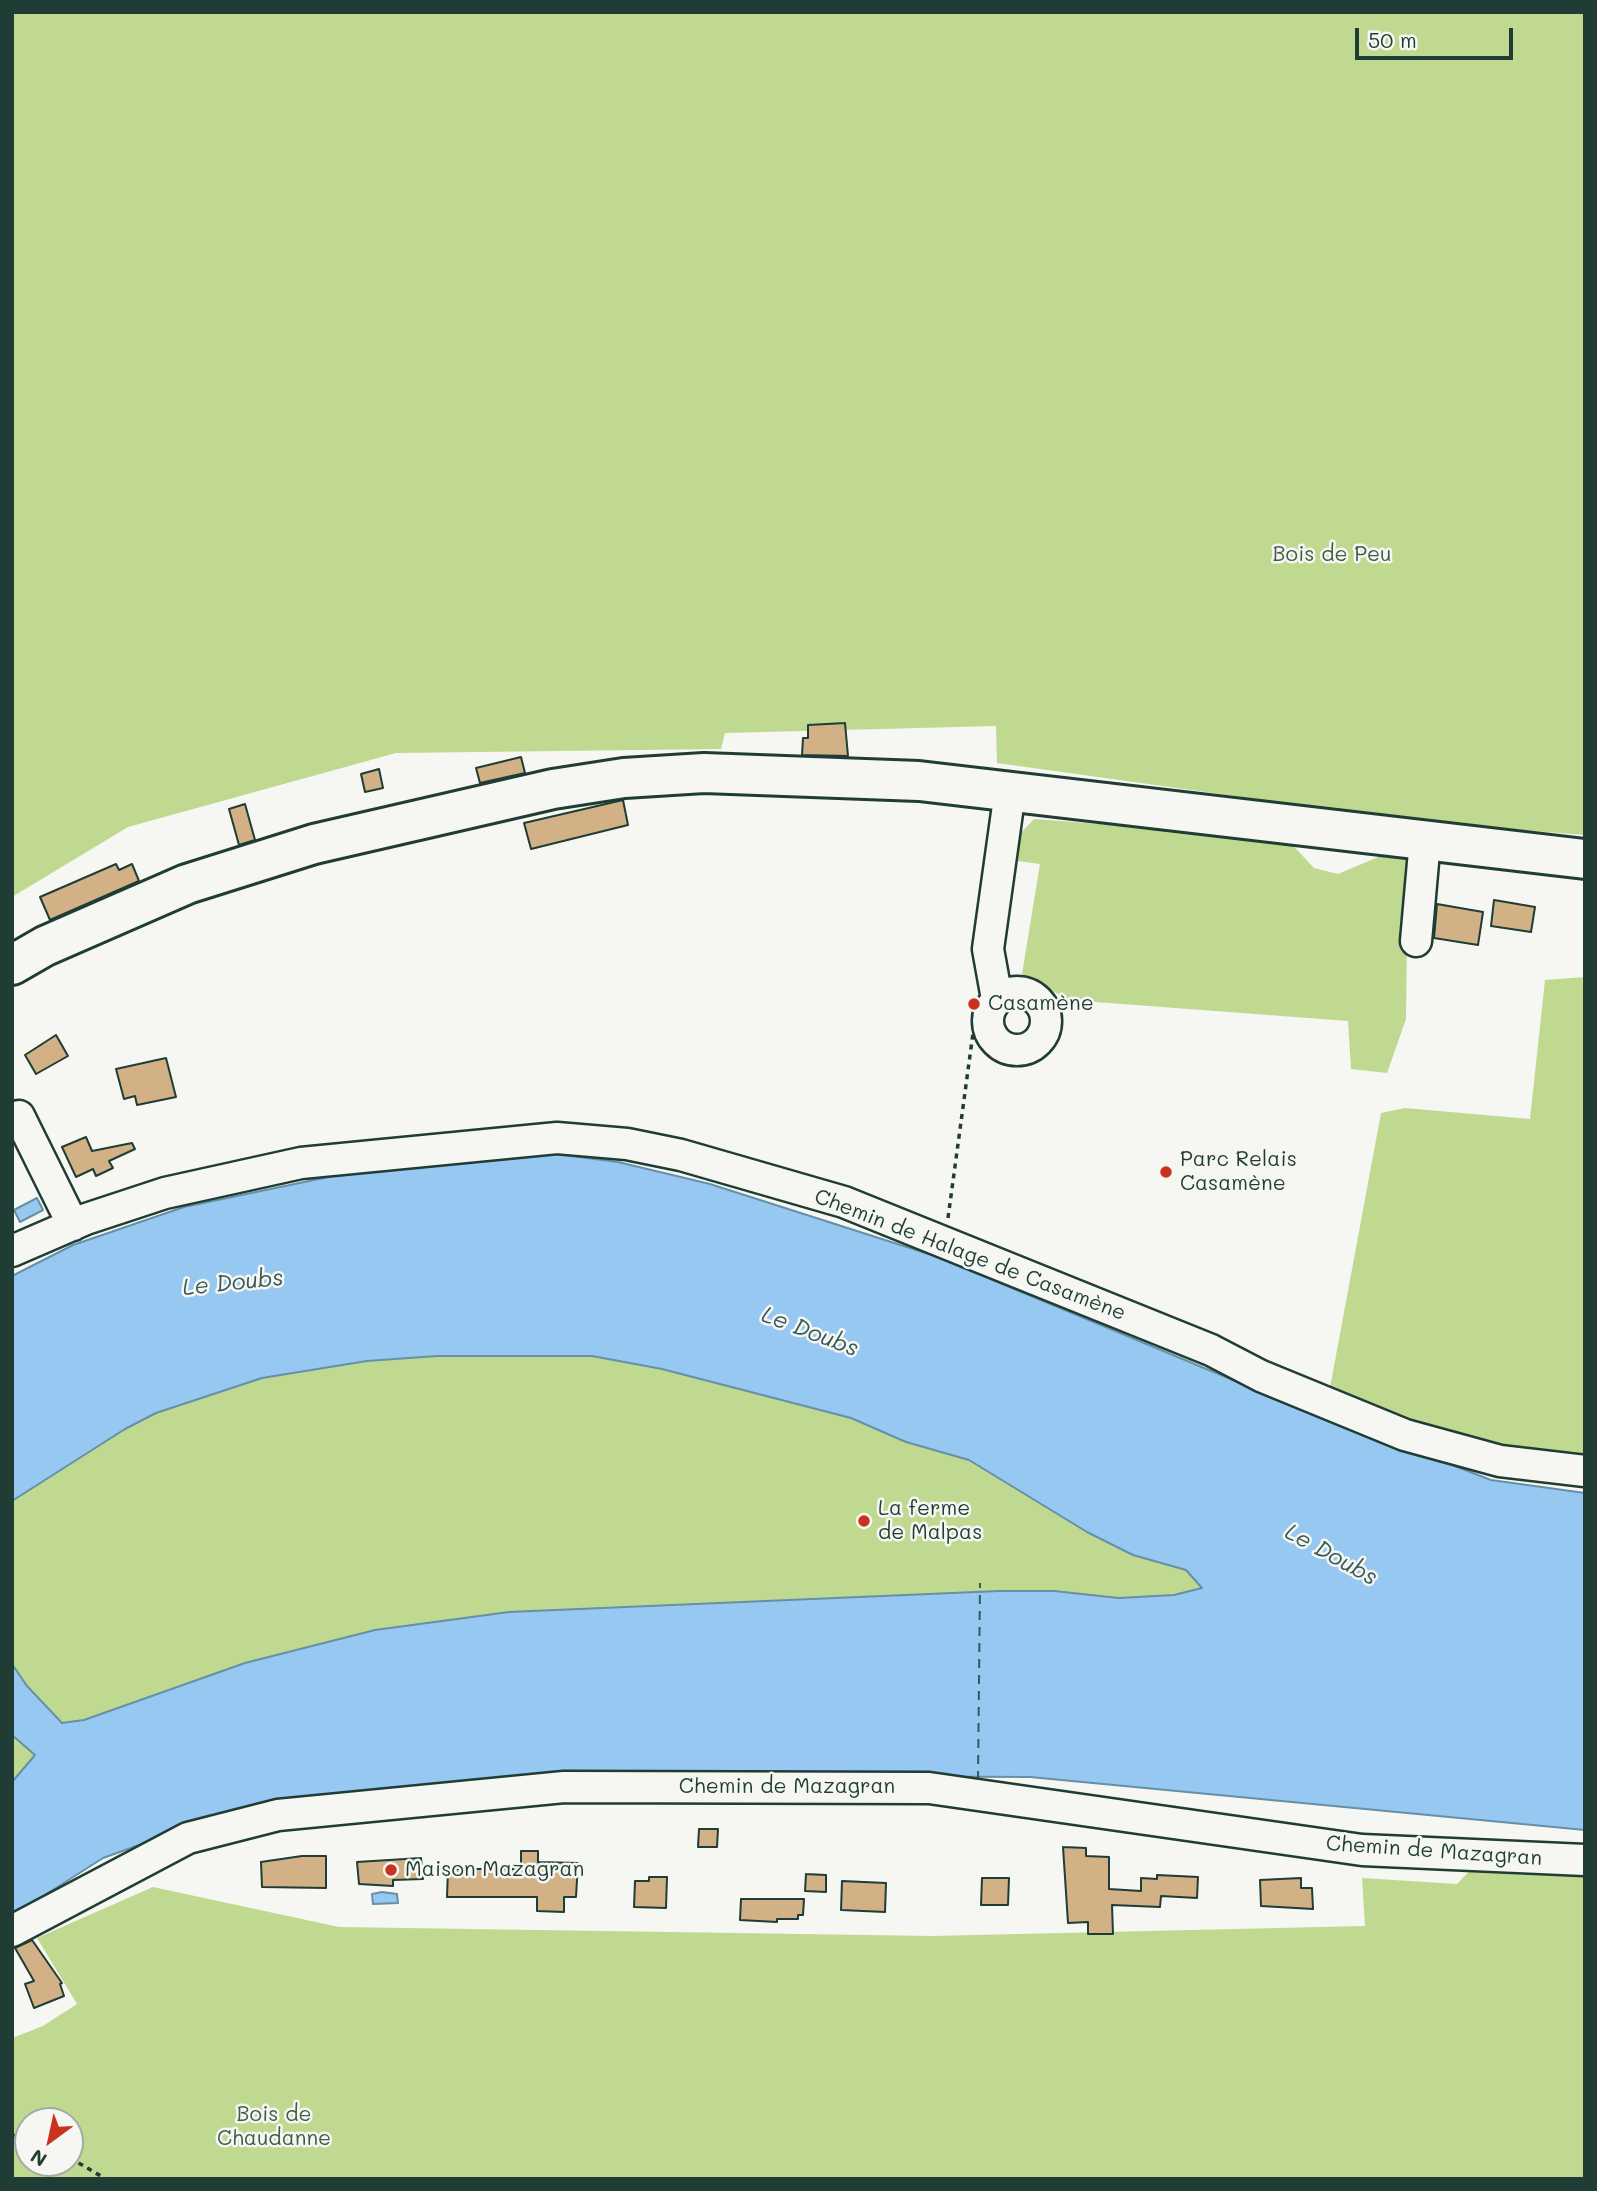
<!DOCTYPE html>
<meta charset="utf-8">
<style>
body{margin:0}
#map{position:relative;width:1597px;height:2191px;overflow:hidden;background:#f6f6f2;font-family:Mali,sans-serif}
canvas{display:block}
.frame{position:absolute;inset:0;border:14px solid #1f3d34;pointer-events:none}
.north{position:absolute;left:14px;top:2107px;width:70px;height:70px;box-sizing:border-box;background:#f6f6f2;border:2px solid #a0aca6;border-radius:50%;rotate:213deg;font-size:19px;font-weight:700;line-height:28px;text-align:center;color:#1f3d34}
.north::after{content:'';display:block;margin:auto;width:24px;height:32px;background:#c8321e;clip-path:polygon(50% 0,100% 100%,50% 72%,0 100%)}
.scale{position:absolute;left:1355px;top:28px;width:158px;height:32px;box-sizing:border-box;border:4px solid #1f3d34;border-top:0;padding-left:9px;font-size:21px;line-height:24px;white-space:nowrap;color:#1f3d34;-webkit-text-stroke:5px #f6f6f2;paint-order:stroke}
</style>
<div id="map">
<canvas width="1597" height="2191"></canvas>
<div class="frame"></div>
<div class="north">N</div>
<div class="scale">50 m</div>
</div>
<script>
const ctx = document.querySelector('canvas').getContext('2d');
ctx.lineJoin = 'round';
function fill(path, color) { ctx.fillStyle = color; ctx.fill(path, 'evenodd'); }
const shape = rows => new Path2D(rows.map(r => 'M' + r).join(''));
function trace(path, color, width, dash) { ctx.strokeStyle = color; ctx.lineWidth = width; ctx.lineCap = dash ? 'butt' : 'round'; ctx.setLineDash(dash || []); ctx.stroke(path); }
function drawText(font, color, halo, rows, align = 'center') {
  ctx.font = font + ' Mali,sans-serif'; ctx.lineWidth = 5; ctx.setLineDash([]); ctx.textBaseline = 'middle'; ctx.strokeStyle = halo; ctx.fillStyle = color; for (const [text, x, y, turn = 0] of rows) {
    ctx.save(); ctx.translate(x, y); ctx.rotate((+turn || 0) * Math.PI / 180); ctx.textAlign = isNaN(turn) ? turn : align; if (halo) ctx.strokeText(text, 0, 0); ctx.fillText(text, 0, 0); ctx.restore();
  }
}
const green = shape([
 [12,12,1585,12,1585,835,1429,823,997,763,996,726,725,733,721,749,396,753,128,827,12,897],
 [1034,819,1286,838,1314,868,1338,874,1383,855,1408,855,1406,1019,1387,1073,1351,1069,1348,1021,1069,1000,1022,974,1040,864,1010,860,1015,839],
 [1585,977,1585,1464,1515,1453,1423,1427,1329,1393,1381,1113,1405,1108,1530,1119,1545,980],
 [437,1356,592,1356,662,1369,851,1418,906,1442,969,1460,1087,1532,1133,1555,1186,1570,1202,1588,1174,1595,1119,1598,1054,1591,999,1591,509,1612,375,1630,245,1663,84,1720,62,1723,17,1674,12,1664,14,1499,125,1429,156,1413,262,1378,367,1361],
 [12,1735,35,1755,12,1782],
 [1473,1867,1585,1874,1585,2179,12,2179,12,2038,43,2026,77,2004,37,1938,153,1887,339,1927,932,1936,1365,1926,1362,1878,1457,1884],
 [28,2121,70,2121,70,2163,28,2163]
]);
const water = shape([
 [548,1153,618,1162,710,1184,935,1256,1257,1390,1491,1480,1585,1493,1585,1830,1030,1777,586,1775,186,1828,103,1858,12,1916,12,1782,35,1755,12,1735,12,1664,27,1686,62,1723,84,1720,245,1663,375,1630,509,1612,999,1591,1054,1591,1119,1598,1174,1595,1202,1588,1186,1570,1133,1555,1087,1532,969,1460,906,1442,851,1418,662,1369,592,1356,437,1356,367,1361,262,1378,156,1413,125,1429,12,1501,12,1276,73,1245,184,1207,333,1176,548,1153],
 [37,1198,43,1210,20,1222,14,1210,37,1198],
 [382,1892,397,1894,398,1903,373,1904,372,1894,382,1892]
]);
const ferry = shape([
 [978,1780,980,1583]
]);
const building = shape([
 [845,723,848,756,802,755,803,738,808,738,808,725,845,723],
 [521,757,525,773,480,783,476,768,521,757],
 [379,769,383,788,365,792,361,774,379,769],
 [623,800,628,825,531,849,524,823,623,800],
 [245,804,255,840,239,845,229,809,245,804],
 [116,864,119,870,132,864,139,881,50,920,40,897,116,864],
 [1494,900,1535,907,1531,932,1491,926,1494,900],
 [1437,904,1483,912,1478,945,1434,938,1437,904],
 [56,1035,68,1056,36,1074,25,1055,56,1035],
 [166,1058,176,1097,137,1105,135,1096,124,1099,116,1069,166,1058],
 [86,1137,92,1151,132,1143,135,1149,109,1161,113,1168,96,1176,93,1169,76,1177,62,1147,86,1137],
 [699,1829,718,1829,717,1847,698,1847,699,1829],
 [1063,1847,1086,1848,1086,1856,1109,1857,1109,1889,1141,1891,1141,1878,1157,1879,1157,1875,1198,1877,1197,1898,1161,1896,1160,1907,1112,1905,1113,1934,1088,1934,1088,1922,1068,1923,1063,1847],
 [521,1851,538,1851,538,1862,578,1863,576,1897,564,1897,564,1912,537,1911,537,1897,447,1897,448,1869,521,1869,521,1851],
 [302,1856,326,1856,326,1888,262,1887,261,1862,302,1856],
 [421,1858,423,1879,393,1880,393,1886,359,1884,357,1862,421,1858],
 [806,1874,826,1875,826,1892,805,1891,806,1874],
 [649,1877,667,1877,666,1908,634,1907,635,1881,649,1881,649,1877],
 [982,1878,1009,1878,1008,1905,981,1905,982,1878],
 [1301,1878,1301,1888,1312,1888,1313,1909,1261,1906,1260,1880,1301,1878],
 [842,1881,886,1883,885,1912,841,1910,842,1881],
 [741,1899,804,1899,803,1915,798,1915,798,1919,777,1919,777,1922,740,1920,741,1899],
 [32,1940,62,1983,60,1984,64,1996,34,2008,25,1984,34,1981,15,1948,32,1940]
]);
const path = shape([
 [948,1218,976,1011],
 [12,2135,28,2141],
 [70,2158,106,2179]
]);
const minor = shape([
 [1416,941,1425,840],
 '988 1021a29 29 0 1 1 58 0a29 29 0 1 1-58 0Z',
 [997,999,988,949,1010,791],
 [19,1116,73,1225],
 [12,1251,86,1219,165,1193,301,1163,557,1138,627,1144,681,1155,844,1202,1211,1350,1261,1376,1405,1435,1500,1461,1585,1471],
 [12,1931,188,1838,278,1815,564,1787,929,1788,1362,1850,1585,1860]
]);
const major = shape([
 [12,965,45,946,187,884,314,844,553,789,624,778,704,773,919,781,1585,859]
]);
const markers = [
 [974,1004,7,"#c8321e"],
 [1166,1172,7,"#c8321e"],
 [864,1521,7,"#c8321e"],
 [391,1870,7,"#c8321e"]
];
const parkNames = [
 ["Bois de Peu",1332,555],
 ["Bois de",274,2115],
 ["Chaudanne",274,2139]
];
const poiNames = [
 ["Casamène",988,1004],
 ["Parc Relais",1180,1160],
 ["Casamène",1180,1184],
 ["La ferme",878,1509],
 ["de Malpas",878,1533],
 ["Maison Mazagran",405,1870]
];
const streetNames = [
 ["Chemin de Halage de Casamène",970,1255,21],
 ["Chemin de Mazagran",787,1787],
 ["Chemin de Mazagran",1434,1851,4]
];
const waterNames = [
 ["Le Doubs",233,1283,-6],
 ["Le Doubs",810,1332,21],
 ["Le Doubs",1331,1555,29]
];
fill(green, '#c0d990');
fill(water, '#96c8f2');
trace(water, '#6690a6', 2);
trace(ferry, '#37595a', 2, [9, 7]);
fill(building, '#d1b185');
trace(building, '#1f3d34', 2);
trace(minor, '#1f3d34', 35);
trace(major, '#1f3d34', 44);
trace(path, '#1f3d34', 3.5, [5, 5]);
trace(minor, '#f6f6f2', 30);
trace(major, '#f6f6f2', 38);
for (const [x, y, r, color] of markers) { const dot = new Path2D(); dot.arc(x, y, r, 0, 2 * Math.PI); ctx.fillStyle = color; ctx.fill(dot); trace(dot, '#f6f6f2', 2.5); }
drawText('21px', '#3f5c46', '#f6f6f2', parkNames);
drawText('21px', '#1f3d34', '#f6f6f2', poiNames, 'left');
drawText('21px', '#1f3d34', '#f6f6f2', streetNames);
drawText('italic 23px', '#37595a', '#f6f6f2', waterNames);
</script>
